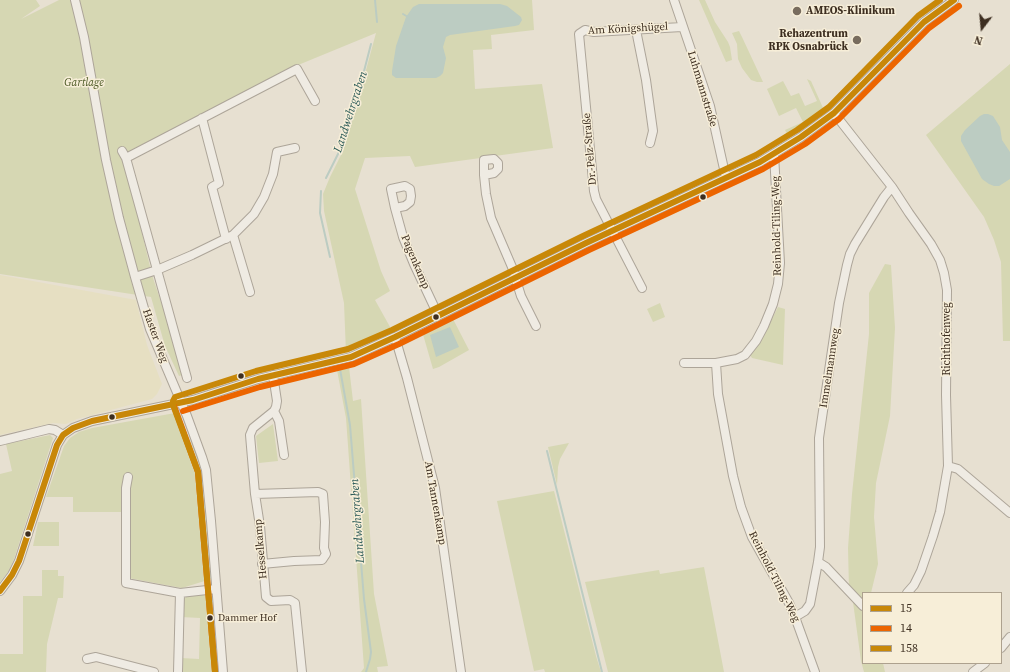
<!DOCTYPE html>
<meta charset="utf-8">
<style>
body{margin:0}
#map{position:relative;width:1010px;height:672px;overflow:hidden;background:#e7e0d1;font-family:"Source Serif 4",serif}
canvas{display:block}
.legend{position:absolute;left:862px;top:592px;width:140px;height:72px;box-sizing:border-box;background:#f7eed8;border:1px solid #ada18e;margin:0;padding:5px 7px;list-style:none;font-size:12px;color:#3d2e20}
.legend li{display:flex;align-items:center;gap:8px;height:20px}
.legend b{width:20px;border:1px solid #ada18e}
.north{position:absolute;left:962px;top:8px;width:40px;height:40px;-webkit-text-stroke:3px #f7eed8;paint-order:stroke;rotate:196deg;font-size:11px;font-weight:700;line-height:16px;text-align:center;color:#3d2e20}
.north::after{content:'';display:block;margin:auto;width:14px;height:18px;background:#3d2e20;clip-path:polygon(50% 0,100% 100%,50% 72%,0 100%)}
</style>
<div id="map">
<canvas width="1010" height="672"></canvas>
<ul class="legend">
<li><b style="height:5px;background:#c88708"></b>15</li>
<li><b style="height:5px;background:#ec6500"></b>14</li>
<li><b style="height:5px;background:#c88808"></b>158</li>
</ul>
<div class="north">N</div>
</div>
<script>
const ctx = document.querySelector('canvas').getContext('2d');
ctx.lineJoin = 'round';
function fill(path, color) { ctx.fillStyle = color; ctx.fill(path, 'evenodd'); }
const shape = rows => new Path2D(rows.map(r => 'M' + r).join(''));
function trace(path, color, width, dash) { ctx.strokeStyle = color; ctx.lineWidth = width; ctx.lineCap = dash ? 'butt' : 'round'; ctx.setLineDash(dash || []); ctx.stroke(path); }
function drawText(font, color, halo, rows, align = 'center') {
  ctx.font = font + ' "Source Serif 4",serif'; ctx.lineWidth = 3; ctx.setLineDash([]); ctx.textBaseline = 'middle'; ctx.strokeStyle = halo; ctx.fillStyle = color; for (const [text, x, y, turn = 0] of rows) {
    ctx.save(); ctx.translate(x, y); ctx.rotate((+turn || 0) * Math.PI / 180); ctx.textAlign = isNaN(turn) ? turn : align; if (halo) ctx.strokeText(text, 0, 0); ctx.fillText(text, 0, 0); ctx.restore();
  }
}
const farmland = shape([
 [0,275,136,300,147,345,162,384,157,394,152,399,77,419,66,424,53,423,0,435]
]);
const green = shape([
 [0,0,36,0,40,6,21,19,59,0,532,0,534,30,491,35,492,49,473,50,475,89,542,84,553,148,415,167,410,156,365,158,355,189,381,271,390,291,375,300,394,334,346,353,344,303,324,211,323,194,330,177,343,151,353,118,376,33,286,70,124,157,152,275,185,374,179,376,165,346,151,297,0,274],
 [699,0,705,0,715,22,728,42,730,47,732,60,726,62],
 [739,31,742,37,763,82,757,82,751,80,742,68,738,59,737,44,732,33],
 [1010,64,1010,341,1003,341,1001,262,994,240,984,217,926,135],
 [807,79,811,81,824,110,823,114,790,135,787,134,785,130,803,122,796,108,779,116,767,89,783,81,791,96,799,93,805,106,817,101],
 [885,264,891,265,895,328,890,416,876,483,874,517,878,564,871,593,863,593,863,601,849,589,848,548,852,494,869,334,869,293],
 [660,303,665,317,653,322,647,309],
 [778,307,785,309,783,365,752,358,750,355,760,343],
 [453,319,469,350,439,367,433,369,422,331],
 [349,367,353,401,361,399,374,594,388,666,377,667,378,672,361,672,364,668,346,418,337,370],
 [175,413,180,418,198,457,202,471,204,488,211,579,182,588,128,578,128,512,73,512,73,497,46,497,64,446,70,438,79,432,92,428],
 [273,424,278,461,259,463,256,436],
 [50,435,53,438,14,559,8,572,0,582,0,474,12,471,6,444],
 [569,443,560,459,558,467,557,485,548,447],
 [554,491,596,656,601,672,545,672,544,669,534,671,497,501],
 [38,522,59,522,59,546,33,546],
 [704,567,724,672,608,672,585,582,659,570,660,574],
 [42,570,58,570,58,576,64,576,63,598,58,598,47,644,46,672,0,672,0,654,23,654,23,596,42,596],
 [207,594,213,598,216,626,218,649,212,650,213,665,219,664,220,672,181,672,181,658,199,659,200,618,181,617,182,601,187,596],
 [853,602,863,607,863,663,883,663,885,672,864,672,861,661]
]);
const water = shape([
 [419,4,500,4,507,6,521,17,522,20,519,25,515,26,450,35,446,37,443,47,446,58,443,73,440,76,436,78,396,78,392,75,392,71,396,46,406,17,413,7],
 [984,114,988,114,993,116,1000,127,1002,140,1010,152,1010,179,999,186,994,186,989,184,982,179,961,141,961,136,965,130,980,116],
 [450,327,459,347,436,357,430,335]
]);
const stream = shape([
 [375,0,377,22],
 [403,14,408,17],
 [326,178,340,150,354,110,371,44],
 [321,191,320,213,330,257],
 [340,369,350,425,364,599,371,652,370,659,366,672],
 [547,451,602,672]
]);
const minor = shape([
 [75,0,84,37,106,160,119,218,135,277,150,329,187,416,202,457,206,470,211,521,223,672],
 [674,0,710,106,726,178],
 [636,30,646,80,653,131,650,143],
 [834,113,892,187,909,213,931,244,940,260,944,273,947,290,946,395,948,466,940,512,933,536,921,571,914,585,907,593],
 [202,118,219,183,212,187,226,239],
 [122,151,126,158,187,378],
 [774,154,780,263,778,284,773,304,764,326,756,341,745,355,737,359,716,363,718,394,733,476,741,507,752,537,789,603,795,617,815,672],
 [126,158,297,69,315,101],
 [484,175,494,173,498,169,498,163,494,159,484,160,484,175,486,194,491,218,512,267,521,296,536,326],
 [395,208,405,206,410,202,411,196,410,189,405,186,391,189,395,208,403,237,414,264,438,315],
 [233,235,250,292],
 [135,277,157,270,192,255,233,235,254,214,264,197,273,174,277,152,295,148],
 [642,288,596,199,594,191,579,34,585,30,594,32,682,27],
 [395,337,407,378,435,488,461,672],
 [684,363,716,363],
 [273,375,277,401,276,407,274,411,253,428,250,435,255,494,260,526,266,597,271,601,290,600,295,603,302,672],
 [274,411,279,421,284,455],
 [0,441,49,429,55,430,63,435],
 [948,466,958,469,1010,513],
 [128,477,126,488,126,583,180,593,216,589],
 [255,494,318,492,323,494,325,522,324,548,326,554,322,560,294,561,262,564],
 [818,562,826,567,863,606],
 [0,591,12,575,19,561,57,445,63,435,73,428,92,421,193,400,258,379,351,357,395,337,586,243,760,162,801,137,834,113,924,22,954,0],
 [795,617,805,611,810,604,818,562,820,547,819,438,839,303,847,265,850,254,855,244,884,197,892,187],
 [1001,648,1010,637],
 [87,659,96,657,154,672],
 [178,672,180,593],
 [973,672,985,663]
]);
const bus1 = shape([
 [0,591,12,575,19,561,57,445,63,435,73,428,92,421,193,400,258,379,351,357,395,337,586,243,760,162,801,137,834,113,924,22,954,0]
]);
const bus2 = shape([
 [174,406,198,472,215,672],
 [183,411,260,387,354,364,399,344,589,250,763,169,805,144,839,119,929,28,959,6]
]);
const bus3 = shape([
 [215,672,198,472,173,405,173,401,175,397,256,371,348,349,392,330,583,236,756,155,797,130,829,107,918,16,940,0]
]);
const markers = [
 [797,11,5,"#786c5e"],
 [857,40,5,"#786c5e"],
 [703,197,3.5,"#3d2e20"],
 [436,317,3.5,"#3d2e20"],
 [241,376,3.5,"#3d2e20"],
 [112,417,3.5,"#3d2e20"],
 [28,534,3.5,"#3d2e20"],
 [210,618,3.5,"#3d2e20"]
];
const busNames = [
 ["Dammer Hof",218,618]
];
const poiNames = [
 ["AMEOS-Klinikum",806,11],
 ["Rehazentrum",848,34,"right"],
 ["RPK Osnabrück",848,47,"right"]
];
const streetNames = [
 ["Am Königshügel",628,29,-3],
 ["Luhmannstraße",702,89,73],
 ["Dr.-Pelz-Straße",590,149,-95],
 ["Reinhold-Tiling-Weg",777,226,-91],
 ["Pagenkamp",415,262,67],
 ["Haster Weg",155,336,70],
 ["Richthofenweg",947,339,-90],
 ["Immelmannweg",830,368,-81],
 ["Am Tannenkamp",435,503,80],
 ["Hesselkamp",261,549,-95],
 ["Reinhold-Tiling-Weg",774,577,63]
];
const parkNames = [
 ["Gartlage",84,83]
];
const waterNames = [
 ["Landwehrgraben",351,112,-72],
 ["Landwehrgraben",358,521,-94]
];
fill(farmland, '#e6dfc2');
fill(green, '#d6d7b3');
fill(water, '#bcccc2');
trace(stream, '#bcccc2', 2);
trace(minor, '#ada599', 10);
trace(minor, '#efebe3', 8);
trace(bus1, '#c88708', 6);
trace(bus2, '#ec6500', 6);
trace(bus3, '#c88808', 6);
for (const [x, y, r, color] of markers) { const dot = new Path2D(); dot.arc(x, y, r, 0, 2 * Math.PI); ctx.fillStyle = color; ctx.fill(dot); trace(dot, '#f7eed8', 1.5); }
drawText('10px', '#3d2e20', '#f7eed8', busNames, 'left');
drawText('bold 11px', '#3d2e20', '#f7eed8', poiNames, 'left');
drawText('11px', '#3d2e20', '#f7eed8', streetNames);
drawText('italic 11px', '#4d5a26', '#f7eed8', parkNames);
drawText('italic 12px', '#2f5d5a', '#f7eed8', waterNames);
</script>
